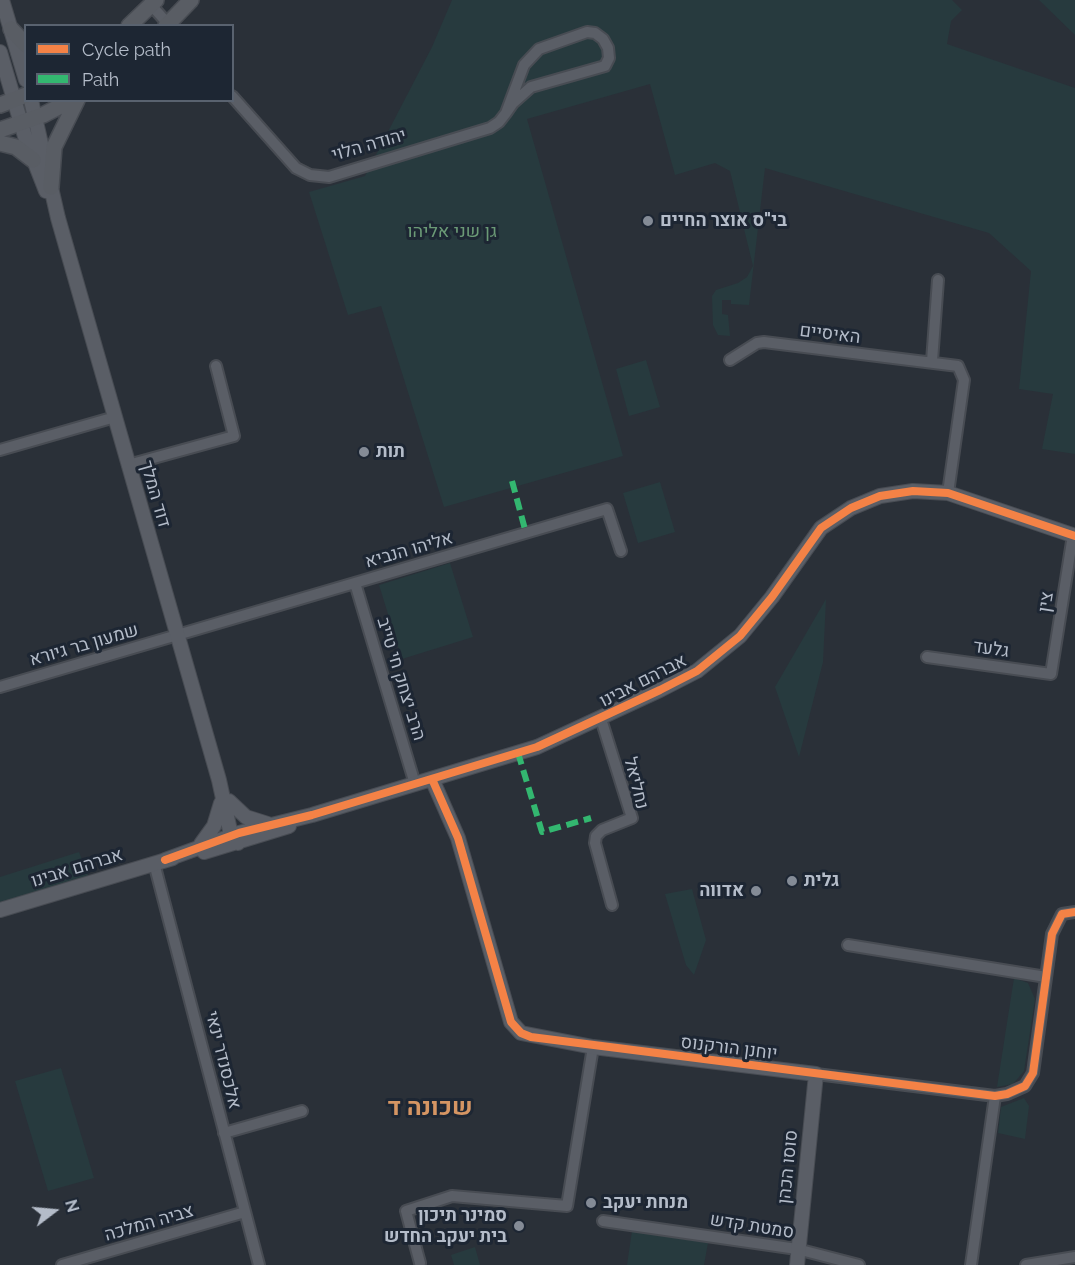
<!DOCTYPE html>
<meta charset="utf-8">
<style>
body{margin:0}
#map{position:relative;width:1075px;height:1265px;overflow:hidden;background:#2a3038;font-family:Raleway,sans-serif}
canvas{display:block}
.legend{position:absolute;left:24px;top:24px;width:210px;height:78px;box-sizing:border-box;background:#1d2633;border:2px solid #59626f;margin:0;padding:8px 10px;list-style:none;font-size:18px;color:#b4bcc9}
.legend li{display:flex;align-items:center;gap:12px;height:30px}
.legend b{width:30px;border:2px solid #59626f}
.north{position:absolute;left:24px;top:1181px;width:60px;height:60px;-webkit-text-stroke:4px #1d2633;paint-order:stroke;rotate:74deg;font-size:16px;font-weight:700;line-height:24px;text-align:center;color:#b4bcc9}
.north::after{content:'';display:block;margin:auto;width:21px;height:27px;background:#b4bcc9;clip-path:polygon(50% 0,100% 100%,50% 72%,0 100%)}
</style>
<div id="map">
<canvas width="1075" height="1265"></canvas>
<ul class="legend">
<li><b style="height:8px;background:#f48246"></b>Cycle path</li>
<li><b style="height:8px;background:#33b770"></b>Path</li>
</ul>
<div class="north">N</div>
</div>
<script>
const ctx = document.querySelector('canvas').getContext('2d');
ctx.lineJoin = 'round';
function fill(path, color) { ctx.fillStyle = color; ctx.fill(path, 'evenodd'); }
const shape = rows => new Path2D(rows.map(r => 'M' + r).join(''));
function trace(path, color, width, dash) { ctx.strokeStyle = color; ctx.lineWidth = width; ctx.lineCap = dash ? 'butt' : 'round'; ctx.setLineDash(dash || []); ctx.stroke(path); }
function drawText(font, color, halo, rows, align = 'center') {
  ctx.font = font + ' Raleway,Heebo,sans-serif'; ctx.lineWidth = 6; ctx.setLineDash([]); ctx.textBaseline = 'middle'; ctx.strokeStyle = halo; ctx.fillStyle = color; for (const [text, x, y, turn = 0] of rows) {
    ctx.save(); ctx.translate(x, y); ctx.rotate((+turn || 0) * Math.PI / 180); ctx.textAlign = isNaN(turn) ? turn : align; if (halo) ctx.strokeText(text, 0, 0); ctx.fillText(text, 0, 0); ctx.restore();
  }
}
const green = shape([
 [452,0,952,0,962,10,951,21,947,44,1075,88,1075,454,1042,449,1053,394,1019,389,1031,271,989,233,765,168,749,305,731,304,731,300,722,300,722,314,728,315,730,336,718,335,713,325,712,296,716,290,738,283,747,277,753,266,730,171,715,163,675,175,650,84,527,119,623,456,444,507,381,306,348,315,309,192,365,176,432,47],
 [1039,0,1075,0,1075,35],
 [646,360,660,407,629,416,616,369],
 [660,482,675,532,638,543,623,493],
 [450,563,473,637,402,659,379,585],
 [826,599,823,662,799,757,775,687],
 [79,852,89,878,0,906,0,877],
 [692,889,706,940,694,975,686,965,665,894],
 [1014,978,1028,983,1035,999,1024,1071,1013,1084,997,1087],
 [61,1068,94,1178,48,1191,15,1081],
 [1024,1098,1029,1106,1025,1139,998,1133,1001,1107],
 [632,1231,708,1243,704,1265,627,1265],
 [475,1247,480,1265,454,1265,451,1255]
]);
const minor = shape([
 [151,5,170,26],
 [232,96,296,168,310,175,329,177,490,128,499,122,506,113,513,103,531,87,605,66,609,58,608,48,603,39,595,33,587,32,539,49,524,65,506,113],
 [730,360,757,343,764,342,958,366,964,380,948,493],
 [932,361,938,280],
 [0,450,115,417],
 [128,465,234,436,216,366],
 [355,583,415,784],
 [927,657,1051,674,1073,535],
 [0,687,607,509,621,551],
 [601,719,632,818,602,830,596,836,595,843,612,905],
 [154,863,259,1265],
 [848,945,1046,977],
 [816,1074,995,1096,1007,1094,1025,1086,1033,1073,1052,934,1062,914,1075,912],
 [224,1133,302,1111],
 [603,1221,797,1249,859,1265],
 [420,1263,406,1211,452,1196,567,1206,593,1047],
 [62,1265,245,1212],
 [971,1265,995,1096],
 [1026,1265,1075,1257]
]);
const tertiary = shape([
 [2,0,26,80],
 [0,52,26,140,46,191],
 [31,100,58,218,219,780,231,835,238,843],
 [432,779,458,838,511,1022,521,1033,593,1047,816,1074,797,1265],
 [229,801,246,817,268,824],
 [201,844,214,826,221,803],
 [204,852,289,826],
 [165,860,239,833,312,815,537,747,660,690,697,671,740,636,772,597,821,528,851,508,880,496,913,491,948,493,1075,536],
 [0,910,173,858]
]);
const secondary = shape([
 [129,26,156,0],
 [166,26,191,0],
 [11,29,26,45],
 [0,105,26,95],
 [0,130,43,115,72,100],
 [0,143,16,147,33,160],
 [51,187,54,147,77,100]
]);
const quiet = shape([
 [512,481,526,533],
 [518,753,542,832,591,818]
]);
const cycleway = shape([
 [432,779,458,838,511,1022,521,1033,531,1037,995,1096,1007,1094,1025,1086,1033,1073,1052,934,1062,914,1075,912],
 [165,860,239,833,312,815,537,747,660,690,697,671,740,636,772,597,821,528,851,508,880,496,913,491,948,493,1075,536]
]);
const markers = [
 [648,221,6,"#848b96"],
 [364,452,6,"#848b96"],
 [792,881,6,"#848b96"],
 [756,891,6,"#848b96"],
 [591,1203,6,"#848b96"],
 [519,1226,6,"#848b96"]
];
const streetNames = [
 ["יהודה הלוי",369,145,-16],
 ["האיסיים",830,334,7],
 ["דוד המלך",155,494,74],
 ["אליהו הנביא",409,550,-16],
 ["צין",1046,602,-81],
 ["שמעון בר גיורא",84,645,-16],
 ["גלעד",991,649,8],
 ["הרב יצחק חי טייב",401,679,73],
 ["אברהם אבינו",643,681,-27],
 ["נחליאל",636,783,76],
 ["אברהם אבינו",77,868,-17],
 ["יוחנן הורקנוס",729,1048,7],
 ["אלכסנדר ינאי",223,1060,76],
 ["סוסו הכהן",788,1167,-84],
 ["צביה המלכה",149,1223,-16],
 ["סמטת קדש",752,1226,9]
];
const poiNames = [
 ["בי\"ס אוצר החיים",660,221],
 ["תות",376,452],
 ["גלית",804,881],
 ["אדווה",744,891,"right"],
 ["מנחת יעקב",603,1203],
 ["סמינר תיכון",507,1216,"right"],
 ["בית יעקב החדש",507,1237,"right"]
];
const parkNames = [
 ["גן שני אליהו",452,232]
];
const districtNames = [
 ["שכונה ד",430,1108]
];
fill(green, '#273a3e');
trace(minor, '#484c53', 14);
trace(tertiary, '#484c53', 16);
trace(secondary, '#484c53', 18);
trace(minor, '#5a5e66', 10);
trace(tertiary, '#5a5e66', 14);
trace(secondary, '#595d64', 15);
trace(quiet, '#33b770', 6, [12, 6]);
trace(cycleway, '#f48246', 8);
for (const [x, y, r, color] of markers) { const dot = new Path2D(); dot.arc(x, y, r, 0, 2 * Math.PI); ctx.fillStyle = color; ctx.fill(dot); trace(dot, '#1d2633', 2); }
drawText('18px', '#b4bcc9', '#1d2633', streetNames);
drawText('bold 18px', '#b4bcc9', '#1d2633', poiNames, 'left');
drawText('18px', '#6b9a76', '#1d2633', parkNames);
drawText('bold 24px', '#d59563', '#1d2633', districtNames);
</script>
